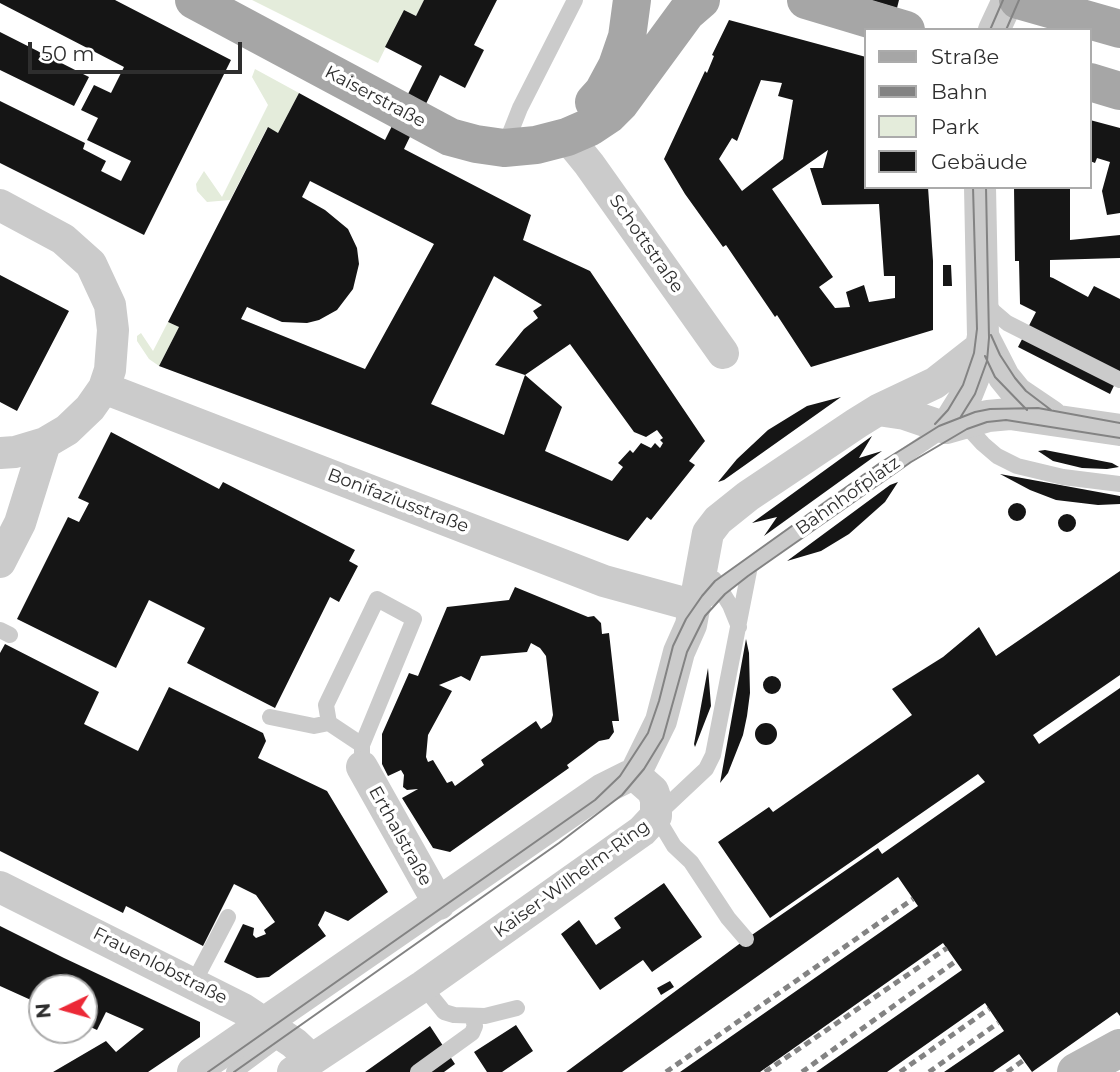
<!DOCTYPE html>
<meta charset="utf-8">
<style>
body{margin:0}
#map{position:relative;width:1120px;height:1072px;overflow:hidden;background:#fff;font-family:Montserrat,sans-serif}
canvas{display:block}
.legend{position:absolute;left:864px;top:28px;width:228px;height:161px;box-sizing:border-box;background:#fff;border:2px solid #ababab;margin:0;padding:9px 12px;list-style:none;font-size:21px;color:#2e2e2e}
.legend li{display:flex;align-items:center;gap:14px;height:35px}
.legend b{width:35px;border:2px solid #ababab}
.north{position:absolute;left:28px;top:974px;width:70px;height:70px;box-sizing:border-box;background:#fff;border:2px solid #ababab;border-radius:50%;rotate:265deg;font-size:19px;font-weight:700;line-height:28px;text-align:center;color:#2e2e2e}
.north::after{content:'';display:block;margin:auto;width:24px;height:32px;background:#ec2937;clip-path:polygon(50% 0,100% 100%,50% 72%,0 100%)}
.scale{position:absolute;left:28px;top:42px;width:214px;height:32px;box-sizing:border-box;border:4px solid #2e2e2e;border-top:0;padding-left:9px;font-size:21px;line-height:24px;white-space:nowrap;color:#2e2e2e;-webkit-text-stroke:5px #fff;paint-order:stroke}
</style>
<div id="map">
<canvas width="1120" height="1072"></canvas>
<ul class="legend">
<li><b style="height:9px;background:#a6a6a6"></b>Straße</li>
<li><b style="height:9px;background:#838383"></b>Bahn</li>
<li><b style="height:19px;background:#e4ecdb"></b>Park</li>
<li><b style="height:19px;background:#151515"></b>Gebäude</li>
</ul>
<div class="north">N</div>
<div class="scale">50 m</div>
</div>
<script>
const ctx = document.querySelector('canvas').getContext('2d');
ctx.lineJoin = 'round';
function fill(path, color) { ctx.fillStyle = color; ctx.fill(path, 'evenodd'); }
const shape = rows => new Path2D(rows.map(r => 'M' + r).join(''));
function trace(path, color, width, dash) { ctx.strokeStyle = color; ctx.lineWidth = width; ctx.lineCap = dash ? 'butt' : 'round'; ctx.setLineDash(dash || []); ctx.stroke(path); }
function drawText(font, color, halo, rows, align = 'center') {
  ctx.font = font + ' Montserrat,sans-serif'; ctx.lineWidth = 7; ctx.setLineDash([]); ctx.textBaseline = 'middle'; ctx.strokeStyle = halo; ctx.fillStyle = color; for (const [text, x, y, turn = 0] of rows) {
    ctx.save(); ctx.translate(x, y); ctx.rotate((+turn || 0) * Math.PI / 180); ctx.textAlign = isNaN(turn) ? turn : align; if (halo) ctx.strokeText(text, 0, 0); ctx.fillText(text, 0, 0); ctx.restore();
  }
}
const green = shape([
 [252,0,424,0,416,16,404,10,378,63],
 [255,69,299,93,278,133,267,128,230,200,207,202,197,191,196,184,204,171,222,197,268,105,252,77],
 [168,322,179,327,159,366,149,359,137,341,137,336,141,333,153,351]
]);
const building = shape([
 [0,0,115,0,231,60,144,235,0,163,0,101,85,143,83,149,106,161,101,171,121,181,131,161,87,140,98,118,81,110,94,85,111,93,124,67,0,3],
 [424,0,497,0,474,45,484,50,465,88,440,75,404,149,531,215,523,240,590,271,705,441,689,461,695,465,651,520,647,517,628,541,159,366,179,327,168,322,268,127,278,133,299,93,385,140,422,66,385,47,404,10,416,16],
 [310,181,434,244,365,369,241,319,247,307,282,322,307,323,319,320,337,310,353,289,359,264,357,248,348,229,325,210,302,197],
 [494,276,542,305,533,311,538,318,524,329,495,365,525,375,570,344,634,432,646,437,657,430,663,438,660,440,663,443,660,448,655,443,651,448,641,443,633,453,630,450,618,463,623,467,612,481,545,451,562,407,525,375,504,435,431,404],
 [870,0,899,0,897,8],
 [729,20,866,57,866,187,928,187,933,261,933,330,811,367,777,315,775,317,726,245,723,247,685,194,664,159,705,71,707,73,714,56,712,55],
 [761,80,782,83,778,96,793,100,783,159,742,191,719,159,732,138,737,141],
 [828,150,823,168,810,168,822,205,879,204,884,276,895,276,895,298,869,302,864,285,846,292,850,307,835,308,819,287,833,277,772,189],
 [0,32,89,77,74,106,0,70],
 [1090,120,1120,128,1120,213,1107,215,1102,191,1110,162,1097,158,1095,163,1090,161],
 [1014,187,1070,187,1070,240,1120,235,1120,258,1050,260,1050,277,1053,278,1088,297,1094,286,1120,299,1120,373,1110,394,1018,347,1036,312,1020,304,1019,261,1015,261],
 [943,265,951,265,952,286,943,286],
 [0,275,69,311,17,411,0,402],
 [841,397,724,480,718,482,737,459,768,430,807,406],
 [111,432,219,489,223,482,355,550,349,561,358,566,339,602,330,597,275,708,187,663,205,628,149,600,116,668,17,619,68,517,79,522,89,503,78,498],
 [872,436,859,458,882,451,764,536,777,517,752,523],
 [1045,450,1112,463,1119,467,1107,469,1082,468,1053,461,1038,451],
 [1000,474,1120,496,1120,504,1098,505,1056,500,1030,490],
 [898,482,885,502,849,534,821,551,787,561,890,485],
 '1008 512a9 9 0 1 1 18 0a9 9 0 1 1-18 0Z',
 '1058 523a9 9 0 1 1 18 0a9 9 0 1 1-18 0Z',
 [1120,571,1120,675,1033,735,1039,744,1120,688,1120,1016,1117,1012,1032,1072,1019,1054,993,1072,944,1072,1004,1031,985,1003,887,1072,816,1072,962,970,943,943,760,1072,680,1072,918,906,898,877,622,1072,566,1072,746,939,878,848,882,854,985,782,978,774,770,918,718,842,769,807,773,812,912,715,892,689,943,657,979,627,996,656],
 [515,587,588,617,594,616,601,623,602,634,609,633,619,721,612,721,614,732,609,739,599,741,567,765,569,768,450,852,433,848,402,798,418,789,407,790,403,787,404,775,401,770,388,776,382,764,382,734,409,673,418,676,447,607,509,600],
 [531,643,540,648,546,656,553,715,551,722,541,729,536,721,481,760,484,765,455,786,452,781,447,783,433,760,428,762,426,757,428,735,452,691,439,685,461,676,470,681,481,656,527,652],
 [746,639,749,653,750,693,747,716,743,735,728,773,720,783],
 [5,644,99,692,84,724,138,751,169,687,263,733,266,741,258,758,327,791,388,892,348,921,325,911,318,925,326,936,269,977,257,978,224,962,243,924,254,928,253,935,256,938,266,934,264,930,275,922,256,895,234,884,203,946,126,906,123,913,0,851,0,653],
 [708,668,711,706,695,747,694,744],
 '763 685a9 9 0 1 1 18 0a9 9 0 1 1-18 0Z',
 '755 734a11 11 0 1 1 22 0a11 11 0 1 1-22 0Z',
 [664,883,702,937,652,972,643,960,600,990,561,934,579,920,596,945,621,928,614,918],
 [0,926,64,958,200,1022,200,1037,148,1072,53,1072,106,1041,116,1052,144,1029,106,1012,97,1030,84,1024,84,988,42,988,42,1005,0,986],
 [670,981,674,987,661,995,657,988],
 [516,1025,533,1051,502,1072,487,1072,474,1052],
 [430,1026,455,1064,444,1072,365,1072]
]);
const lane = shape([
 [505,146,520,108,575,0],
 [985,300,993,311,1007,323,1120,380],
 [962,421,983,444,997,456,1017,466,1063,477,1120,484],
 [714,579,730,605,739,627],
 [695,606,708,599,720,588,834,504,946,428],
 [0,630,10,635],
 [270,717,314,726,329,723],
 [362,745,329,723,326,705,377,599,414,619,362,745,362,767],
 [746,939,728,918,691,862,674,846,656,816,706,769,713,755,750,566],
 [194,982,228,917],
 [423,986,444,1012,454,1015,485,1016,517,1008],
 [234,1072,285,1034],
 [418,1072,472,1033,475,1026,472,1016]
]);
const street = shape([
 [994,30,1008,0],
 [567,137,589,164,723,353],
 [0,205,63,239,91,264,110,305,113,330,110,370,104,388,90,408,67,430,45,443,15,452,0,453],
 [983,336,1004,377,1017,393,1051,416],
 [104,388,604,581,695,606],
 [878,410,905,414,946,428,988,416,1010,414,1120,430],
 [946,428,967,394,977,369,983,336,980,187],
 [0,562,20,523,45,443],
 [362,767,439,904],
 [634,776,661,721,679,652,691,625,708,533,718,520,748,496,857,423,878,410,935,383,981,347],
 [0,887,243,1009,294,1043,311,1059],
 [193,1072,603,789,629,776,637,777,653,791,656,800,656,816,642,831,423,986,293,1072]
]);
const secondary = shape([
 [1076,1072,1120,1048]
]);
const primary = shape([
 [194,0,450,137,476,144,504,148,536,145,567,137,590,127,608,115,620,103,686,13,701,0],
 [806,0,906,30],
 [1018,0,1120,29],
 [1090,82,1120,91],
 [594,102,603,92,617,66,627,37,632,0]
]);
const tram = shape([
 [990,30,1003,0],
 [1006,30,1019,0],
 [991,335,1000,355,1015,378,1026,391,1051,410],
 [985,356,995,377,1027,410],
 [960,418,975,394,987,361,989,338,986,187],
 [935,424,948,410,963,385,974,353,977,329,973,187],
 [208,1072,595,800,620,776,648,733,659,701,673,646,686,619,702,596,715,581,880,463,939,426,975,412,990,409,1038,408,1120,423],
 [234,1072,559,843,622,795,644,769,663,738,687,652,705,616,725,594,748,576,911,462,967,429,987,422,1006,420,1120,438]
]);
const rail = shape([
 [666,1072,913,899],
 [765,1072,947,948],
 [802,1072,956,961],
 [900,1072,989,1009],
 [929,1072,998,1023],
 [1007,1072,1024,1060]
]);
const streetNames = [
 ["Kaiserstraße",375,97,28],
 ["Schottstraße",646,244,55],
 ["Bahnhofplatz",848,496,-35],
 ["Bonifaziusstraße",398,501,21],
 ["Erthalstraße",400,836,61],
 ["Kaiser-Wilhelm-Ring",572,879,-36],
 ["Frauenlobstraße",160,966,27]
];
fill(green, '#e4ecdb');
fill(building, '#151515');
trace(lane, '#cbcbcb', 16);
trace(street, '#cbcbcb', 32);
trace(secondary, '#b8b8b8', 38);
trace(primary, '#a6a6a6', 38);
trace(tram, '#838383', 2);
trace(rail, '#838383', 5, [7, 5]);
drawText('18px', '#2e2e2e', '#fff', streetNames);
</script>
